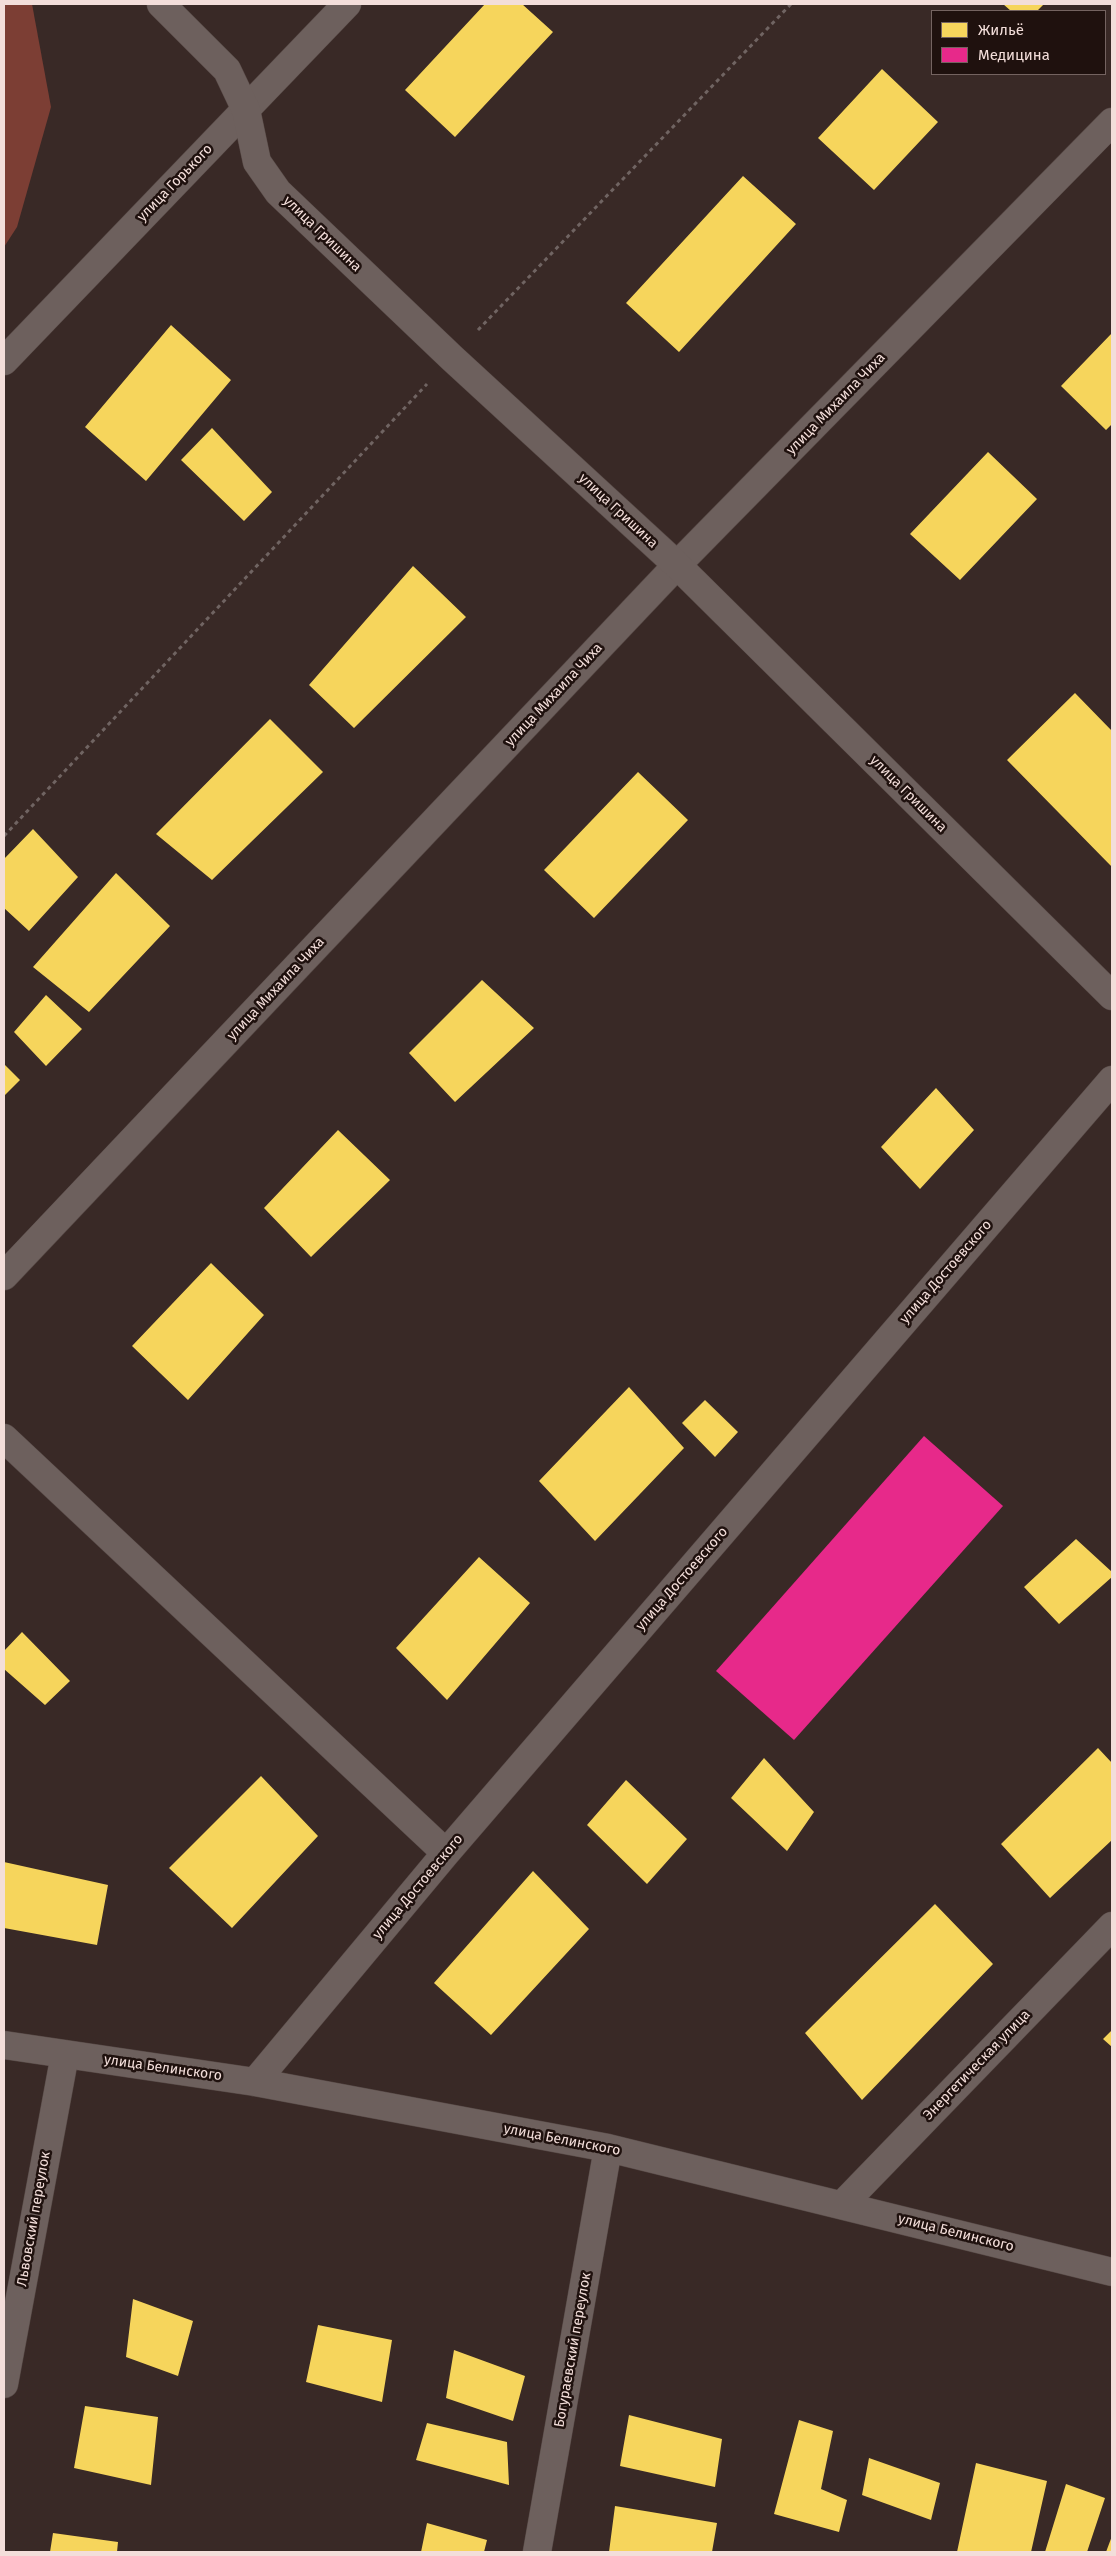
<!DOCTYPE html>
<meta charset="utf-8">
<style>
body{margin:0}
#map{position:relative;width:1116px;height:2556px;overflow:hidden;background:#392926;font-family:"Fira Sans",sans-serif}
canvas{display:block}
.frame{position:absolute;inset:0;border:5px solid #f3deda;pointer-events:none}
.legend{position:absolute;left:931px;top:10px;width:175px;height:65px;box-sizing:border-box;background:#1f110e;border:1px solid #746360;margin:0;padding:6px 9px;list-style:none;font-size:15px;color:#f3deda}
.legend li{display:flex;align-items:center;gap:10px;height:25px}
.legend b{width:25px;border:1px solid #746360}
</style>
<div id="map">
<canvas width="1116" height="2556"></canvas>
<div class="frame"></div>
<ul class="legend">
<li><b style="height:14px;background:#f6d55c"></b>Жильё</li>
<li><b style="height:14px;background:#e7298a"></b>Медицина</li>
</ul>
</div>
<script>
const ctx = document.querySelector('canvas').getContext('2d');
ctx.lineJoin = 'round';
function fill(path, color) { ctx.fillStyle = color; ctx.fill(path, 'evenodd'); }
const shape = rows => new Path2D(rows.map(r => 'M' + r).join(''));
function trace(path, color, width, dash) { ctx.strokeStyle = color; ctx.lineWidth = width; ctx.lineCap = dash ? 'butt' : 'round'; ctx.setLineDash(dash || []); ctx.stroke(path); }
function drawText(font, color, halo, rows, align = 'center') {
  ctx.font = font + ' "Fira Sans",sans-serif'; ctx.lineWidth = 5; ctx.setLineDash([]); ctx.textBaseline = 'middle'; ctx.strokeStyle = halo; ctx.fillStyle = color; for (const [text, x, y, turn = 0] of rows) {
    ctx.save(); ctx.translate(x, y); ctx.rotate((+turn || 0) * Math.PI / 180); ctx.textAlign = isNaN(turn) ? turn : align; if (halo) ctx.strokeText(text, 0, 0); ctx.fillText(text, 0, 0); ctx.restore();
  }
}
const forest = shape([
 [4,4,32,4,51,107,17,227,4,247]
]);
const homes = shape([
 [485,4,522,4,553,32,455,137,405,90],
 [1003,4,1044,4,1037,11,1011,11],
 [882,69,938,122,874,190,818,138],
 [743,176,796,224,679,352,626,303],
 [171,325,231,380,146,481,85,427],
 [1112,333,1112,424,1106,430,1061,386],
 [212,428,272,492,244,521,181,460],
 [988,452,1037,499,960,580,910,534],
 [413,566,466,617,354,728,309,685],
 [1075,693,1112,731,1112,867,1007,760],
 [270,719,323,772,212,880,156,834],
 [638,772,688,820,594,918,544,870],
 [33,829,78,877,29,931,4,908,4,859],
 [116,873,170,926,89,1012,33,967],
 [482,980,534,1028,455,1102,409,1053],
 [46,995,82,1029,46,1066,14,1032],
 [4,1064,20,1080,4,1096],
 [936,1088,974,1130,920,1189,881,1147],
 [338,1130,390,1180,311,1257,264,1208],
 [211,1263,264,1315,188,1400,132,1346],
 [629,1387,684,1448,595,1541,539,1481],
 [705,1400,738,1432,715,1457,682,1423],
 [1076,1539,1112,1572,1112,1577,1059,1624,1024,1587],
 [479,1557,530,1603,447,1700,396,1648],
 [22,1632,70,1681,45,1705,4,1669,4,1651],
 [1098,1748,1112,1763,1112,1840,1050,1898,1001,1844],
 [764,1758,814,1812,787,1851,731,1798],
 [261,1776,318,1836,232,1928,169,1868],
 [626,1780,687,1839,647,1884,587,1825],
 [4,1862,108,1885,97,1945,4,1928],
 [533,1871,589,1929,491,2035,434,1983],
 [935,1904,993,1964,862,2100,805,2033],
 [1112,2030,1112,2047,1103,2039],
 [133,2299,193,2321,178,2376,126,2357],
 [318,2325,392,2340,382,2402,306,2382],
 [454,2350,525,2376,513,2421,446,2398],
 [85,2406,158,2417,151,2485,74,2468],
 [629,2415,722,2439,715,2487,620,2466],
 [799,2420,833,2431,821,2489,847,2500,839,2532,774,2514],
 [427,2423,507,2442,509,2485,416,2460],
 [869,2458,940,2483,931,2520,862,2495],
 [976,2463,1047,2481,1031,2552,957,2552],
 [1066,2484,1105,2498,1087,2552,1045,2552],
 [615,2506,717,2523,712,2552,609,2552],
 [427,2523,487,2540,484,2552,421,2552],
 [53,2533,118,2542,117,2552,50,2552],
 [1112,2536,1112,2552,1106,2552]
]);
const health = shape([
 [924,1436,1003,1506,794,1740,716,1671]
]);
const path = shape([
 [478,330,791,4],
 [4,836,427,384]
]);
const minor = shape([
 [4,361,347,4],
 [4,1276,677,565,1112,122],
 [4,1438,446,1853],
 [4,2045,255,2082,608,2148,1112,2272],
 [255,2082,446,1853,1112,1080],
 [842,2205,1112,1926],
 [4,2384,65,2054],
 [537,2552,608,2148]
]);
const tertiary = shape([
 [161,4,227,70,246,110,257,162,278,192,452,358,677,565,1112,996]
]);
const streetNames = [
 ["улица Горького",175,183,-46],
 ["улица Гришина",322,234,44],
 ["улица Михаила Чиха",836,404,-46],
 ["улица Гришина",618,511,43],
 ["улица Михаила Чиха",554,695,-47],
 ["улица Гришина",908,794,45],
 ["улица Михаила Чиха",276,989,-47],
 ["улица Достоевского",946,1272,-49],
 ["улица Достоевского",682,1579,-49],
 ["улица Достоевского",418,1887,-50],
 ["Энергетическая улица",977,2065,-46],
 ["улица Белинского",163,2068,8],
 ["улица Белинского",562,2140,11],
 ["Львовский переулок",34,2219,-80],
 ["улица Белинского",956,2233,14],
 ["Богураевский переулок",573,2350,-80]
];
fill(forest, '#7c3e34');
fill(homes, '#f6d55c');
fill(health, '#e7298a');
trace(minor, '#554744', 29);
trace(tertiary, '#554744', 29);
trace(path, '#706462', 3, [4, 4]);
trace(minor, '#6d605d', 28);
trace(tertiary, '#6d605d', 28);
drawText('14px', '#f3deda', '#1f110e', streetNames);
</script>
